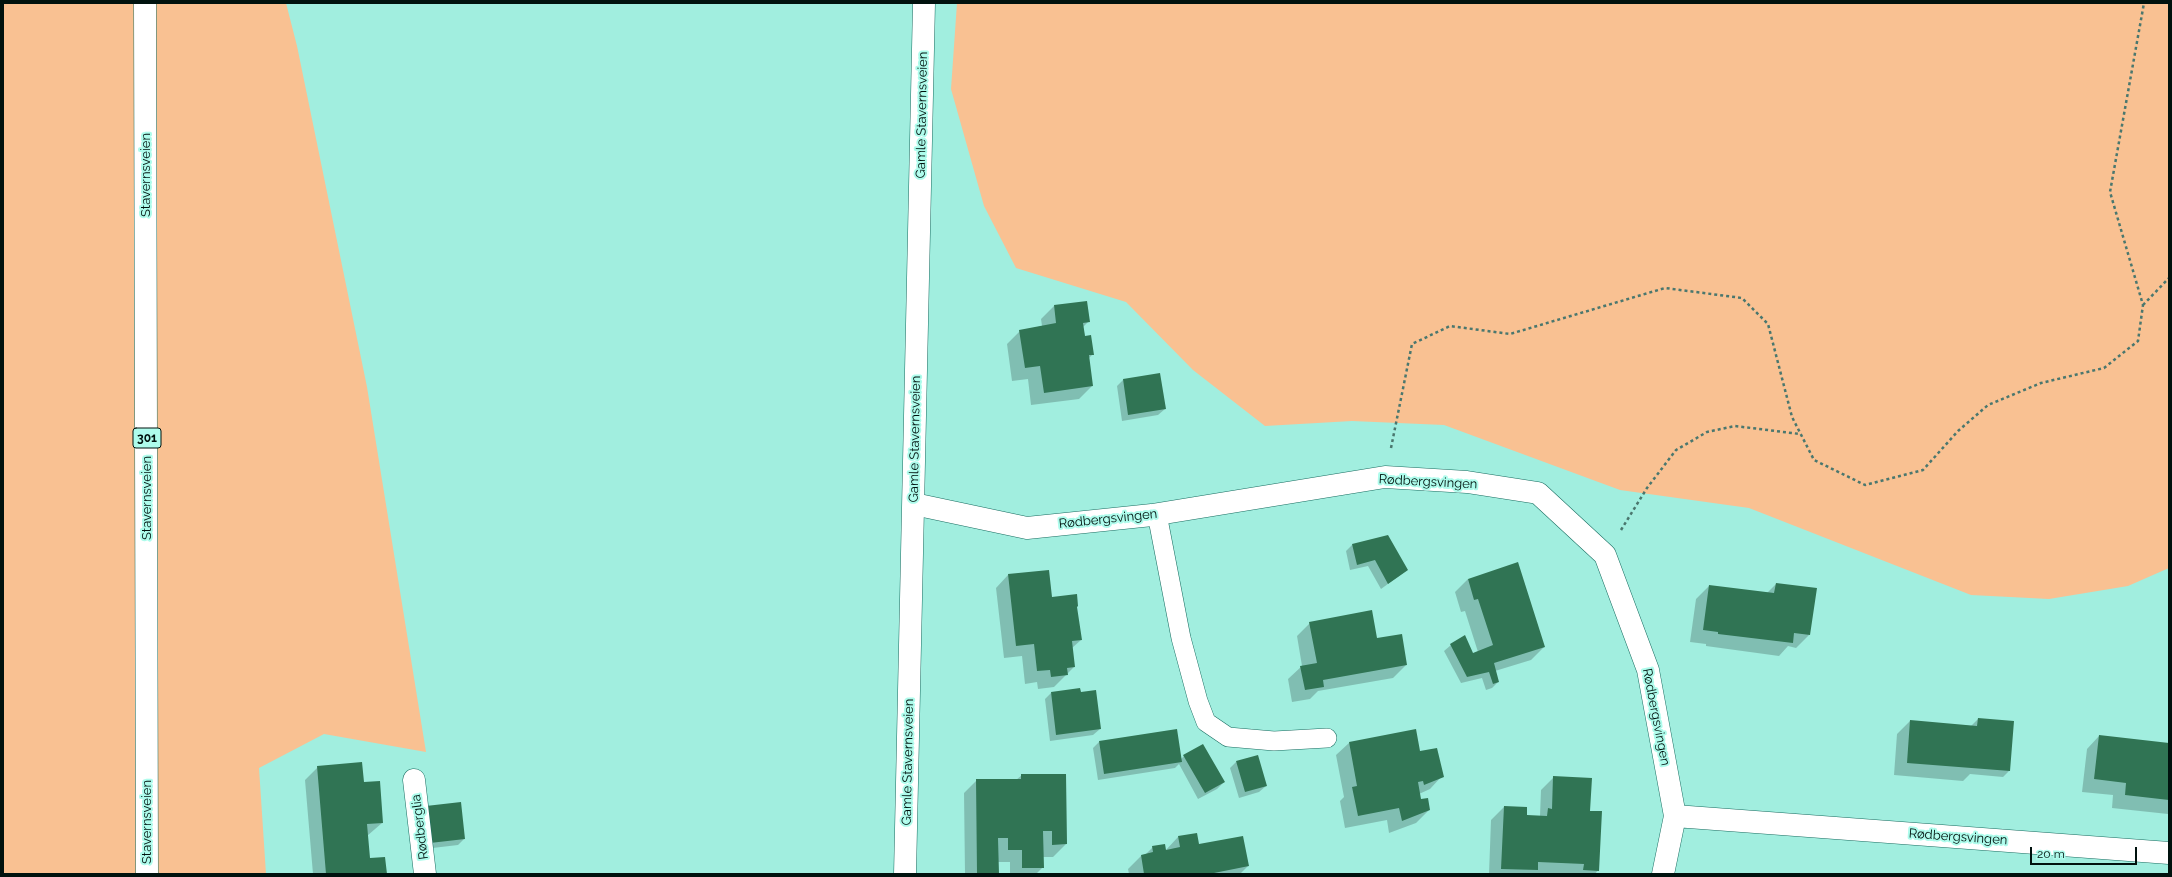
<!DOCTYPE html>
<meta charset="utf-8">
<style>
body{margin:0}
#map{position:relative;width:2172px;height:877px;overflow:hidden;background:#a1eedf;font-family:Raleway,sans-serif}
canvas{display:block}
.frame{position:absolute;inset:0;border:4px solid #00120e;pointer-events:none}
.scale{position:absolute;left:2030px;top:847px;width:107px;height:18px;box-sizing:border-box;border:2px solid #00120e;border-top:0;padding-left:5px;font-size:12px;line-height:14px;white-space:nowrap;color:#00120e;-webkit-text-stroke:3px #aefcec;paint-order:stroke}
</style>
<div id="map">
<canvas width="2172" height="877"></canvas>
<div class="frame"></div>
<div class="scale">20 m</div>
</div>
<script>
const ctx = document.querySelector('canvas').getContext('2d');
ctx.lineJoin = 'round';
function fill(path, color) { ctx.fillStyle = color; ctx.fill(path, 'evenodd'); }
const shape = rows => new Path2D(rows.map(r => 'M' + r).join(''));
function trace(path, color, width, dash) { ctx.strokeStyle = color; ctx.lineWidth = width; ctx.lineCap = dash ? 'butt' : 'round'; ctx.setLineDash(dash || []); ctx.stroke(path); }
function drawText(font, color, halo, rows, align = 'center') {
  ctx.font = font + ' Raleway,sans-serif'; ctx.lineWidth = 4; ctx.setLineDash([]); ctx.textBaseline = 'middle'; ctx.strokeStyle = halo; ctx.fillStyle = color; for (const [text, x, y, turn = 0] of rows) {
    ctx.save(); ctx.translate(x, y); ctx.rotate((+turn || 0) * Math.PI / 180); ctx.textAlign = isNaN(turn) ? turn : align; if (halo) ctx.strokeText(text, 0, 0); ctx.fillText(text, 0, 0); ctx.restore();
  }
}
const green = shape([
 [3,3,286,3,297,46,367,387,426,752,324,734,259,768,266,874,3,874],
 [957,3,2169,3,2169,568,2128,586,2049,599,1971,595,1749,508,1620,490,1444,425,1352,421,1265,426,1193,370,1126,302,1016,268,984,206,951,89]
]);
const shadow = shape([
 [1086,302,1089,321,1083,327,1085,337,1093,354,1088,359,1092,386,1079,399,1031,405,1028,379,1012,381,1007,344,1020,331,1042,326,1041,319,1054,306],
 [1159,374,1165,409,1158,415,1122,421,1117,386,1123,380],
 [1352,545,1407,570,1381,589,1368,566,1350,570,1346,551],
 [1008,575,1052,598,1076,608,1081,640,1072,648,1074,667,1054,687,1038,689,1037,682,1025,684,1022,656,1004,658,996,588],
 [1468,579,1544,647,1531,660,1495,671,1498,682,1492,688,1486,690,1482,678,1461,683,1444,651,1451,645,1472,654,1478,652,1465,611,1461,612,1455,592],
 [1776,584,1809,635,1796,648,1788,646,1779,656,1706,646,1706,644,1690,642,1696,599,1709,586,1767,593],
 [1310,623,1376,639,1406,665,1393,678,1318,691,1310,699,1292,702,1288,679,1302,666,1297,636],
 [1051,693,1100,729,1093,735,1050,741,1045,699],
 [1978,719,2009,771,2003,777,1970,774,1963,781,1894,775,1897,734,1910,721,1971,726],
 [2099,736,2169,744,2168,814,2112,808,2113,795,2082,792,2087,749],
 [1099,742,1181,759,1184,756,1224,782,1217,789,1198,799,1179,764,1175,768,1098,780,1093,748],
 [1349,743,1420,752,1442,776,1430,789,1419,794,1421,801,1429,810,1416,823,1389,833,1387,820,1345,828,1340,801,1344,797,1336,755],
 [1236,762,1266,786,1259,792,1239,798,1230,768],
 [318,767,363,783,382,823,367,836,369,859,386,874,313,874,305,780],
 [1022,775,1066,844,1053,857,1043,857,1043,867,1036,874,1010,874,1010,862,998,862,998,874,965,874,964,793,977,780,1016,780],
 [1554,777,1589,812,1598,870,1595,874,1489,874,1491,820,1504,807,1526,816,1540,816,1541,790],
 [426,807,464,839,458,845,424,849],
 [1178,837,1198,845,1248,866,1240,874,1129,874,1128,869,1141,856,1145,855,1153,847,1165,851]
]);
const building = shape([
 [1087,301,1090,322,1083,323,1085,336,1091,335,1094,355,1089,355,1093,386,1044,393,1040,366,1025,368,1019,330,1056,323,1054,305],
 [1160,373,1166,409,1128,415,1123,379],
 [1388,535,1408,570,1388,584,1375,560,1357,565,1352,544],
 [1518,562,1545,647,1494,663,1499,682,1493,684,1489,672,1467,677,1450,644,1465,635,1473,653,1493,645,1478,599,1474,600,1468,579],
 [1049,570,1052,597,1077,594,1078,606,1077,607,1082,640,1072,641,1075,667,1067,668,1068,675,1051,677,1050,670,1037,671,1034,644,1016,646,1008,574],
 [1776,583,1817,588,1810,635,1794,633,1793,643,1718,634,1718,632,1703,630,1709,585,1774,593],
 [1372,610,1377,638,1402,634,1407,665,1323,680,1324,687,1305,690,1300,666,1317,663,1309,622],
 [1080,688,1081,692,1096,690,1101,729,1056,735,1051,692],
 [1978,718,2014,721,2010,771,1907,763,1910,720,1977,726],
 [1177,729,1182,762,1104,774,1099,741],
 [1416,729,1420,751,1437,748,1444,777,1424,785,1423,781,1418,782,1421,799,1428,798,1430,810,1402,821,1399,808,1358,816,1352,787,1357,786,1349,742],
 [2099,735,2169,743,2169,800,2125,795,2126,783,2094,779],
 [1203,744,1225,782,1205,793,1183,755],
 [1258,755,1267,786,1245,792,1236,761],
 [362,762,364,782,380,781,383,823,367,824,370,858,385,857,387,874,326,874,317,766],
 [1021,774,1066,774,1067,844,1052,845,1052,831,1043,831,1044,868,1022,868,1022,850,1008,850,1008,838,998,838,999,874,977,874,976,779,1021,779],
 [1553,776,1592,778,1590,811,1602,811,1599,871,1583,870,1584,864,1538,862,1538,870,1501,869,1504,806,1527,807,1527,815,1547,816,1548,808,1552,809],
 [461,802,465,839,430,843,426,806],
 [1197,833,1199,844,1243,836,1249,866,1209,874,1144,874,1141,855,1153,852,1152,846,1165,844,1166,850,1180,847,1178,836]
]);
const path = shape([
 [2143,305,2169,278],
 [1391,448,1412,344,1450,326,1510,334,1665,288,1742,298,1768,324,1792,417,1814,460,1865,485,1923,470,1958,431,1988,405,2041,383,2104,368,2138,341,2143,305,2110,192,2144,3],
 [1621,530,1647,488,1676,450,1707,432,1735,426,1800,434]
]);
const service = shape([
 [1157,514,1181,638,1198,701,1206,722,1228,737,1274,741,1327,738]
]);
const minor = shape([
 [914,504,1027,528,1152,515,1385,477,1467,482,1538,493,1605,555,1648,670,1675,816,1663,874],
 [414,780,425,874],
 [1675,816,2169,853]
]);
const tertiary = shape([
 [905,874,924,3]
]);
const primary = shape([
 [145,3,147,874]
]);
const shields = [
 [147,438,28]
];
const shieldNames = [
 ["301",147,438]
];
const streetNames = [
 ["Gamle Stavernsveien",922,115,-89],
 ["Stavernsveien",146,175,-90],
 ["Gamle Stavernsveien",915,439,-89],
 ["Rødbergsvingen",1428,482,3],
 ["Stavernsveien",147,498,-90],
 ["Rødbergsvingen",1108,519,-6],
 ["Rødbergsvingen",1656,717,79],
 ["Gamle Stavernsveien",908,762,-89],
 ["Stavernsveien",147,822,-90],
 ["Rødberglia",420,827,-97],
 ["Rødbergsvingen",1958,837,4]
];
fill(green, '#f9c192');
fill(shadow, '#0003');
fill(building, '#307454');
trace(service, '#196d61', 20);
trace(minor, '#196d61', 23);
trace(tertiary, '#196d61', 23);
trace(primary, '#196d61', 23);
trace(path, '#4a776e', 2.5, [3, 3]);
trace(service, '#fff', 19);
trace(minor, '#fff', 22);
trace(tertiary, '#fff', 22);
trace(primary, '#fff', 22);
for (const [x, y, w] of shields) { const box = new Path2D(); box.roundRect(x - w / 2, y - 10, w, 20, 3); ctx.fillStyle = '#aefcec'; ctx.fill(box); trace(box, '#00120e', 1); }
drawText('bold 12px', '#00120e', null, shieldNames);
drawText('13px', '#00120e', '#aefcec', streetNames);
</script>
